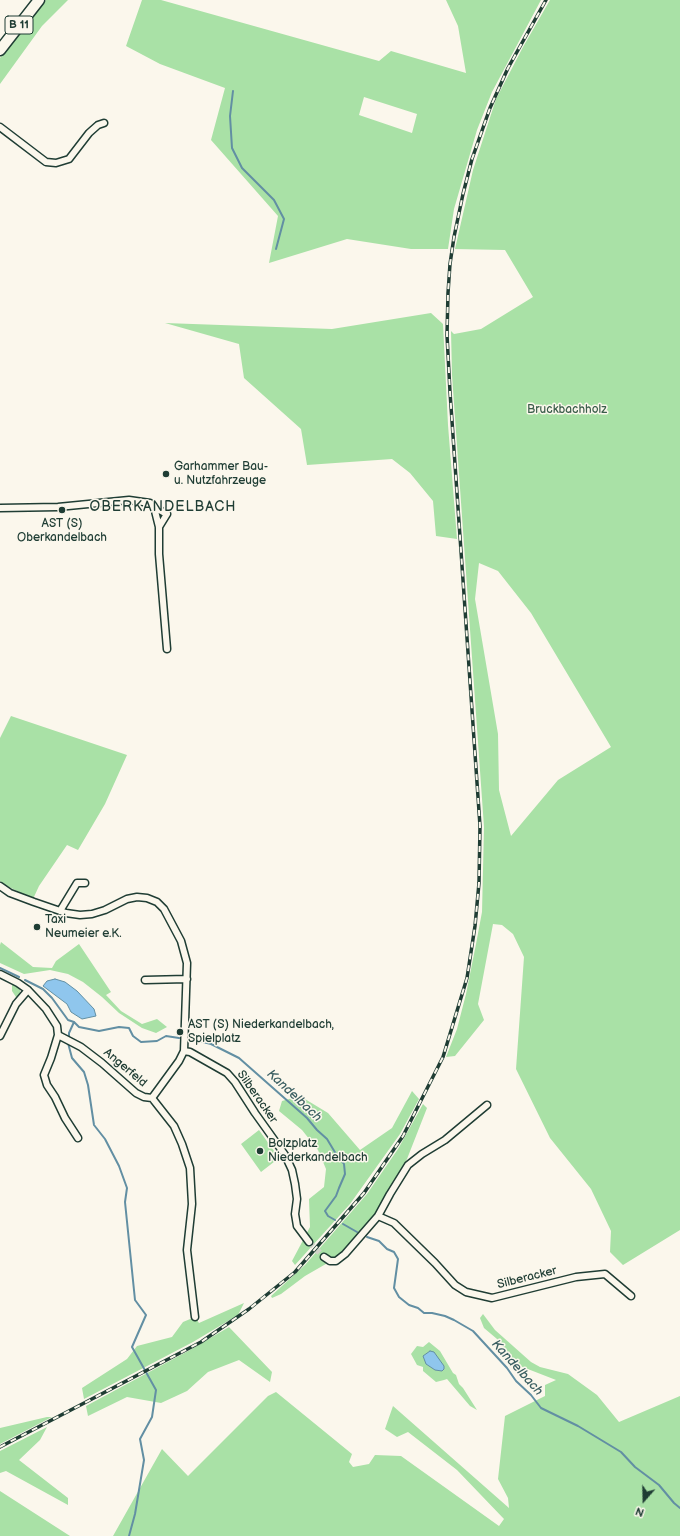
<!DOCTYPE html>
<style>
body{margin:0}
#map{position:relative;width:680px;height:1536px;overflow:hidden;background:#fbf7ec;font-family:"Balsamiq Sans",sans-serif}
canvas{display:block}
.north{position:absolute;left:624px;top:1480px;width:40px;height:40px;-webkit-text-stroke:3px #fbf7ec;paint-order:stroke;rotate:200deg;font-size:11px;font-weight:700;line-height:16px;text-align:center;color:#1f3d34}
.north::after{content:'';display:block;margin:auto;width:14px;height:18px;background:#1f3d34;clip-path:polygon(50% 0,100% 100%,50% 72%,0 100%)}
</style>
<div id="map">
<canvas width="680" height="1536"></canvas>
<div class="north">N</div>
</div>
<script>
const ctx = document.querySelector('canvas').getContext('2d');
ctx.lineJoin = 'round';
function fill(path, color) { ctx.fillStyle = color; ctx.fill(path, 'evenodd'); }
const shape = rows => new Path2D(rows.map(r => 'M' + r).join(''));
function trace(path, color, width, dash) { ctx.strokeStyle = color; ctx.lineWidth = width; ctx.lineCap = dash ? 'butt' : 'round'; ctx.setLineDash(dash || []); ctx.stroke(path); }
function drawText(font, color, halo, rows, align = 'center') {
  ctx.font = font + ' "Balsamiq Sans",sans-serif'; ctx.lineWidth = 3; ctx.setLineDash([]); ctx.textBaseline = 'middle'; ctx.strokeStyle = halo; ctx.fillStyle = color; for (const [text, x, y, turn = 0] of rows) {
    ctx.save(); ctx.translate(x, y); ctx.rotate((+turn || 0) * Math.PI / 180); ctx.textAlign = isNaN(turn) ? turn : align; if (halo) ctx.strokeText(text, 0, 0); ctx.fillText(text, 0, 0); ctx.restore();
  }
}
const green = shape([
 [46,0,68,0,42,26,0,84,0,58],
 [142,0,161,0,379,61,391,51,466,73,458,26,446,0,541,0,492,92,477,130,454,209,448,249,411,249,347,239,269,263,278,216,211,140,225,88,160,64,126,46],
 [364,97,417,114,412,133,359,115],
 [550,0,680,0,680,1230,623,1265,610,1252,611,1231,591,1189,550,1138,516,1069,524,957,513,934,502,925,493,924,478,1004,484,1020,455,1056,446,1057,457,1029,466,994,476,944,482,912,484,827,452,375,451,331,454,334,481,329,533,297,505,250,455,249,473,170,496,99,523,47],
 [479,563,498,571,531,613,611,747,558,780,511,836,499,790,498,734,475,599],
 [431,313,443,324,448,425,457,539,436,536,433,501,410,473,392,459,307,465,301,429,244,378,239,344,165,323,332,329],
 [11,716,127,755,105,804,78,850,67,845,39,886,33,899,3,884,0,881,0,738],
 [1,942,33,967,52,968,56,961,79,944,111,992,106,995,121,1011,142,1024,157,1019,167,1027,156,1033,142,1028,119,1013,102,997,83,982,68,974,50,970,24,974,0,963,0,945],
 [12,983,18,987,20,990,20,994,16,1000,16,997,12,991],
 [412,1091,419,1099,400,1134,350,1204,295,1265,292,1261,310,1227,309,1199,324,1187,326,1169,318,1150,302,1130,279,1111,282,1101,300,1096,328,1113,360,1150,392,1128],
 [423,1104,427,1108,407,1159,392,1187,367,1226,338,1257,305,1276,281,1294,272,1298,271,1296,305,1265,367,1194,398,1149],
 [259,1130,279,1158,261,1172,241,1144],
 [244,1303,238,1315,193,1342,84,1399,82,1388,127,1359,137,1346,172,1337,183,1322,195,1317,199,1323],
 [483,1314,495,1330,531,1362,540,1367,568,1374,597,1395,619,1422,680,1396,680,1536,113,1536,162,1449,188,1476,268,1396,276,1392,352,1454,349,1462,353,1467,369,1464,375,1455,401,1456,499,1526,504,1519,457,1470,408,1432,397,1437,385,1429,393,1406,509,1508,508,1498,498,1479,505,1416,545,1396,545,1385,556,1380,520,1366,511,1357,497,1339,484,1328,480,1318],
 [229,1327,272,1372,270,1382,239,1360,208,1372,187,1391,161,1403,127,1397,88,1416,86,1406,190,1350],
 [429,1342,440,1351,453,1373,456,1375,459,1384,463,1388,477,1410,470,1406,447,1379,444,1380,436,1382,423,1371,423,1367,417,1365,411,1354,417,1346,423,1347],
 [47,1417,52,1417,0,1444,0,1428],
 [47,1427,40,1440,19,1460,68,1498,68,1505,6,1471,0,1473,0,1451],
 [0,1491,70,1536,0,1536]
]);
const water = shape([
 [55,979,65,982,77,991,94,1009,96,1016,82,1019,71,1012,67,1004,43,986,47,981,55,979],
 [430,1351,434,1352,444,1366,444,1369,442,1371,435,1370,426,1364,423,1356,430,1351]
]);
const stream = shape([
 [233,91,230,116,232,148,242,168,274,200,284,219,276,249],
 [0,968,19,977],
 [25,980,43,989,52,998,68,1020,74,1022,79,1027,99,1031,119,1027,129,1028,133,1036,141,1042,157,1041,166,1036,179,1038],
 [69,1038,69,1033,74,1022],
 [187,1038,211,1044,239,1058,307,1118,317,1130,327,1139,336,1154,344,1164,345,1174,339,1188,336,1196,325,1211,328,1216,335,1220],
 [68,1043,72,1058,84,1072,88,1085,94,1125,105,1139,119,1166,127,1188,125,1202,135,1300,146,1315,132,1347,156,1390,152,1417,140,1439,144,1460,135,1514,129,1536],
 [343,1224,357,1232],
 [367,1237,379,1241,387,1249,394,1252,398,1259,394,1288,399,1297,409,1305,418,1308,424,1313,432,1313,445,1316,454,1320,473,1331,507,1368,516,1381,531,1395,541,1408,578,1426,621,1452,635,1467,659,1485,674,1503,680,1508]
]);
const minorTunnel = shape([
 [309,1242,324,1257]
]);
const minor = shape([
 [0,127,46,162,56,163,69,159,89,133,98,125,104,123],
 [154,507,167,514,159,527],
 [0,508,58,507,129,500,150,503,154,507,159,527,159,554,167,649],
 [0,886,10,893,34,902,66,913,80,915,92,914,105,910,127,899,137,897,147,898,157,902,164,909,181,941,187,963,184,1051,179,1061,152,1098],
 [60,911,77,883,85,883],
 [0,974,18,983,28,990,46,1009,57,1026,58,1035,81,1047,102,1063,136,1093,144,1097,152,1098,174,1126,182,1144,190,1168,192,1204,187,1250,195,1317],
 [145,980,187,979],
 [58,1035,51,1058,44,1075,47,1085,55,1097,65,1118,78,1138],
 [0,1036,16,1004,28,990],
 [184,1051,190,1052,227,1073,235,1082,255,1113,285,1155,292,1170,295,1184,297,1199,295,1214,297,1226,309,1242],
 [378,1216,394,1223,435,1263,455,1285,466,1292,492,1298,576,1277,605,1274,631,1296],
 [324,1257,330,1261,336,1261,345,1254,378,1216,390,1194,408,1165,422,1154,445,1140,487,1105]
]);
const primary = shape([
 [0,50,39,0]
]);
const rail = shape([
 [0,1447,201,1342,249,1309,295,1272,364,1193,403,1136,443,1057,467,978,475,926,479,883,480,826,450,392,447,335,448,293,450,264,454,237,463,194,472,159,490,108,508,68,546,0]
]);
const markers = [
 [166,474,4,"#1f3d34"],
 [62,510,4,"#1f3d34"],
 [37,927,4,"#1f3d34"],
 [180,1032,4,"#1f3d34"],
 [260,1151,4,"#1f3d34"]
];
const shields = [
 [19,25,28]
];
const shieldNames = [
 ["B 11",19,25]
];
const parkNames = [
 ["Bruckbachholz",567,410]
];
const poiNames = [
 ["Garhammer Bau-",174,467],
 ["u. Nutzfahrzeuge",174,481],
 ["AST (S)",62,524,"center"],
 ["Oberkandelbach",62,538,"center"],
 ["Taxi",45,920],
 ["Neumeier e.K.",45,934],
 ["AST (S) Niederkandelbach,",188,1025],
 ["Spielplatz",188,1039],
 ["Bolzplatz",268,1144],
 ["Niederkandelbach",268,1158]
];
const streetNames = [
 ["Angerfeld",125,1068,40],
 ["Silberacker",257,1097,55],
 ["Silberacker",527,1278,-14]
];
const waterNames = [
 ["Kandelbach",294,1096,43],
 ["Kandelbach",517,1368,48]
];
const quarterNames = [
 ["OBERKANDELBACH",163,507]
];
fill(green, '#a9e1a6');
fill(water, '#8fc6ed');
trace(water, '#628fa3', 1);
trace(stream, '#628fa3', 2);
trace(minorTunnel, '#cfd2c7', 6, [6, 3]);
trace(minor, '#1f3d34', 9);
trace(primary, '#1f3d34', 13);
trace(minor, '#fbf7ec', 6);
trace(primary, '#fbf7ec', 10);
trace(rail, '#1f3d34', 3.5);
trace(rail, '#fbf7ec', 2, [6]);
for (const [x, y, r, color] of markers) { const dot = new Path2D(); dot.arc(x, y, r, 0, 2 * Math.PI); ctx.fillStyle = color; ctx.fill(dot); trace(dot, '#fbf7ec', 1.5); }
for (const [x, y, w] of shields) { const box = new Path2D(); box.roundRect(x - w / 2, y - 9, w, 18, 3); ctx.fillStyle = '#fbf7ec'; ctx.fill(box); trace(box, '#1f3d34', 1); }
drawText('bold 11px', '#1f3d34', null, shieldNames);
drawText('12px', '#3b5e4b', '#fbf7ec', parkNames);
drawText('12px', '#1f3d34', '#fbf7ec', poiNames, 'left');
drawText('12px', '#1f3d34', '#fbf7ec', streetNames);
drawText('italic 13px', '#3b5f62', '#fbf7ec', waterNames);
ctx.letterSpacing = '1px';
drawText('14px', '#1f3d34', '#fbf7ec', quarterNames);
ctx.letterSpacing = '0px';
</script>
